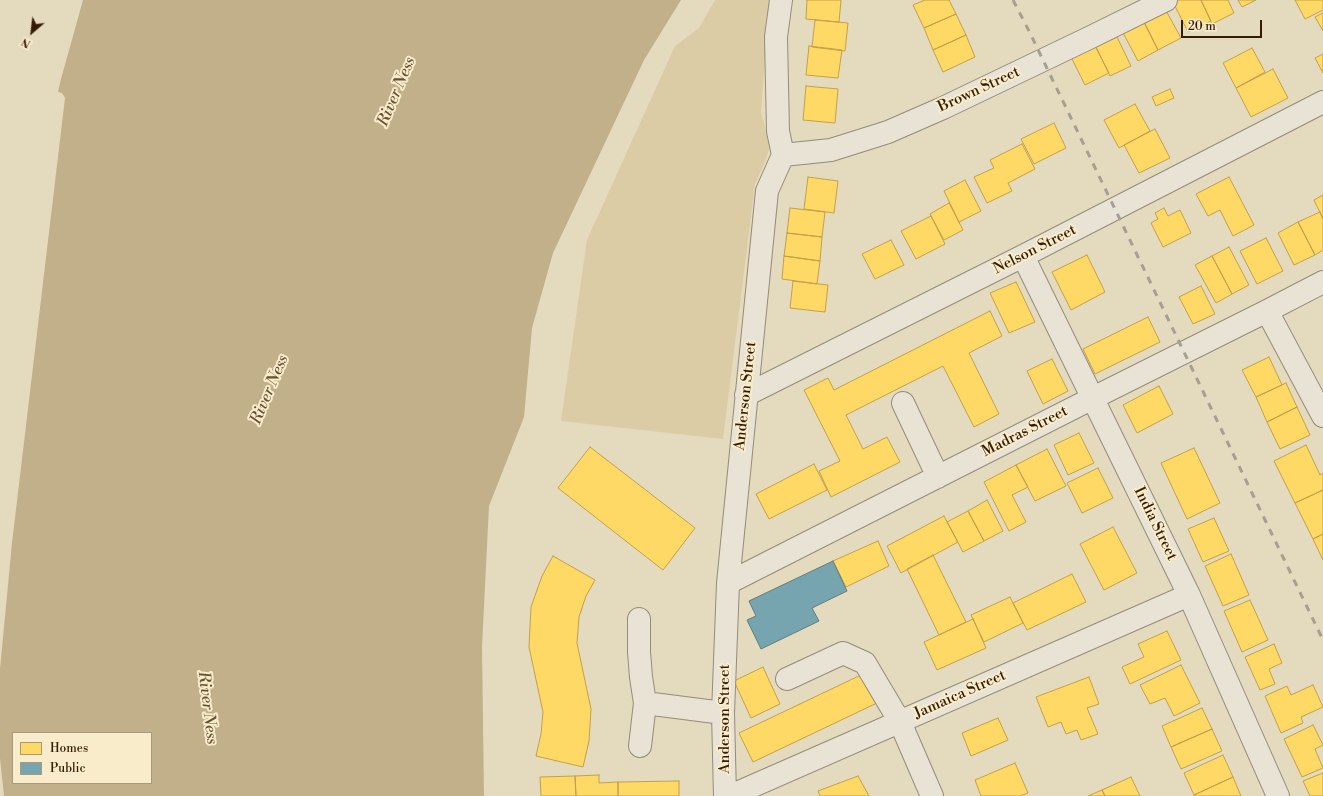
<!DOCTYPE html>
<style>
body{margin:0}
#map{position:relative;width:1323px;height:796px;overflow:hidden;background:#e4dabe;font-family:"Libre Bodoni",serif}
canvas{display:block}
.legend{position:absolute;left:12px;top:732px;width:140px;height:52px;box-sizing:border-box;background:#f8ecca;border:1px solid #aa987c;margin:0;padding:5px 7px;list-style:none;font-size:12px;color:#351b06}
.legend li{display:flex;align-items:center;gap:8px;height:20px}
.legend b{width:20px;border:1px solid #aa987c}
.north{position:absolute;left:12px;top:12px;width:40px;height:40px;-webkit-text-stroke:3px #f8ecca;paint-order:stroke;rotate:208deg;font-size:11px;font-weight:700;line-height:16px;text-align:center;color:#351b06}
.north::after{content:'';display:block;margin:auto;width:14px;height:18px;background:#351b06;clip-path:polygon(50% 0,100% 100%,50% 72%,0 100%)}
.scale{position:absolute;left:1181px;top:20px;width:81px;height:18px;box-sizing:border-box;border:2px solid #351b06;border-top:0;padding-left:5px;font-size:12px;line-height:14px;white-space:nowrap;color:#351b06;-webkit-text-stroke:3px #f8ecca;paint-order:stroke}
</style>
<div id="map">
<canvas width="1323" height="796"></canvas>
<ul class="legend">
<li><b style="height:11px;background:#ffd966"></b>Homes</li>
<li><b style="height:11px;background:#76a5af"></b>Public</li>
</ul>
<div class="north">N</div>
<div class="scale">20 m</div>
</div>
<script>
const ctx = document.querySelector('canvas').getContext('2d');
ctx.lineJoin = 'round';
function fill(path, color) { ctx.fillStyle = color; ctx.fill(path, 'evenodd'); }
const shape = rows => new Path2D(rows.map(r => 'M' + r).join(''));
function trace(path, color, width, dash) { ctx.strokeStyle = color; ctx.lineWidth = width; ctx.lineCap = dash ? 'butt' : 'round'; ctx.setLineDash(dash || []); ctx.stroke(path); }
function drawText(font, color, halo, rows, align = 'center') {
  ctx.font = font + ' "Libre Bodoni",serif'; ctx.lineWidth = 4; ctx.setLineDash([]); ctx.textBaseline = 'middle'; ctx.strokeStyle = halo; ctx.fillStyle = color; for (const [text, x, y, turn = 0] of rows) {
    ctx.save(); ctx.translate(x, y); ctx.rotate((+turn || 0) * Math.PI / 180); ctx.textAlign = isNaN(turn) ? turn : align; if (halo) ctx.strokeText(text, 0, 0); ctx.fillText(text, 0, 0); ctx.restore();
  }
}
const green = shape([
 [715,0,769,0,761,112,767,134,769,149,766,159,755,184,723,439,561,421,587,240,675,46,699,28]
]);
const water = shape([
 [83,0,681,0,644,60,553,253,532,328,524,417,489,506,482,646,484,796,4,796,0,758,0,669,12,543,65,98,62,93,58,92,61,79],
 [13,733,151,733,151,783,13,783]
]);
const homes = shape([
 [807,0,841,0,839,22,806,19,807,0],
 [925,0,949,0,956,14,924,28,913,5,925,0],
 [1172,0,1201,0,1211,21,1188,32,1172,0],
 [1201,0,1228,0,1234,13,1212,24,1201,0],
 [1238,0,1256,0,1242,7,1238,0],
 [1295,0,1323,0,1323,10,1305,19,1295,0],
 [1164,7,1181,38,1158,50,1142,18,1164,7],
 [1323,13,1323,31,1315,17,1323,13],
 [956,14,966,35,933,50,924,28,956,14],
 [1142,18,1158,50,1138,61,1121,29,1142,18],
 [815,20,848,23,845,51,812,47,815,20],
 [966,35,975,57,943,72,933,50,966,35],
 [1117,37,1131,66,1110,76,1096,47,1117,37],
 [1092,40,1109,73,1085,85,1068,51,1092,40],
 [809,46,842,50,838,78,806,75,809,46],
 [1252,48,1265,72,1236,88,1223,63,1252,48],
 [1323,54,1323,73,1315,58,1323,54],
 [1273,69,1288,98,1251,117,1236,88,1273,69],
 [806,86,838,89,835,123,803,120,806,86],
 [1170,89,1174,98,1156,106,1152,97,1170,89],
 [1135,104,1150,131,1119,148,1104,120,1135,104],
 [1054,123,1066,148,1034,164,1021,139,1054,123],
 [1155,129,1170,158,1139,173,1124,145,1155,129],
 [1022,144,1035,169,1008,183,1012,191,987,203,974,177,994,168,990,160,1022,144],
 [808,177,838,181,834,213,804,209,808,177],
 [1229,177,1254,225,1233,236,1220,210,1208,216,1196,194,1229,177],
 [965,180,981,211,959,222,944,191,965,180],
 [1323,195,1323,219,1314,200,1323,195],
 [949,203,963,230,944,240,930,214,949,203],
 [790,208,825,212,822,237,787,233,790,208],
 [1164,208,1168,216,1180,210,1191,233,1163,247,1151,223,1158,219,1155,213,1164,208],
 [1320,212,1323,219,1323,250,1315,255,1298,222,1320,212],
 [931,216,945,244,916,259,901,231,931,216],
 [1298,222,1315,255,1294,265,1278,233,1298,222],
 [787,233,822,237,820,261,784,256,787,233],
 [1266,238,1283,271,1257,284,1240,251,1266,238],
 [891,240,904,265,875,279,862,254,891,240],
 [1229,247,1249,285,1232,294,1212,256,1229,247],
 [1087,255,1105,292,1071,310,1052,272,1087,255],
 [784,256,820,261,817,284,782,279,784,256],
 [1212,256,1232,294,1216,303,1195,265,1212,256],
 [793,281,828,285,825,312,790,308,793,281],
 [1016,282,1035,322,1009,333,990,293,1016,282],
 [1201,286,1215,314,1193,324,1179,297,1201,286],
 [990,311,1002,336,969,353,999,414,974,427,943,366,846,415,863,449,887,437,900,462,831,497,819,471,840,461,804,390,828,378,834,390,990,311],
 [1148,317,1160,342,1095,374,1083,349,1148,317],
 [1269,357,1282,385,1256,397,1242,370,1269,357],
 [1052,359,1068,391,1043,404,1027,371,1052,359],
 [1286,383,1297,407,1267,422,1256,397,1286,383],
 [1159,386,1173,414,1137,433,1123,405,1159,386],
 [1297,407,1310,435,1280,449,1267,422,1297,407],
 [1079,433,1094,463,1068,475,1054,445,1079,433],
 [1306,445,1320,475,1323,473,1323,490,1295,503,1274,461,1306,445],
 [590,447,695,528,663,570,558,488,590,447],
 [1194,448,1220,503,1187,519,1161,463,1194,448],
 [1047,449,1066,486,1035,501,1016,465,1047,449],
 [814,464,827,490,769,519,756,494,814,464],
 [1016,465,1028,487,1012,495,1026,522,1009,531,984,482,1016,465],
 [1098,468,1113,498,1082,513,1067,483,1098,468],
 [1323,490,1323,534,1313,539,1295,503,1323,490],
 [987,500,1003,531,984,541,968,511,987,500],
 [968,511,984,541,963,552,947,522,968,511],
 [944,516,958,542,901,573,887,546,944,516],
 [1214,518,1229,551,1203,562,1188,529,1214,518],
 [1113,527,1137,573,1104,590,1080,544,1113,527],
 [1323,534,1323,560,1313,539,1323,534],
 [878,541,889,566,846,587,833,561,878,541],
 [1231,554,1249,595,1223,606,1205,566,1231,554],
 [933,555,966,622,939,635,907,569,933,555],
 [553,556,595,580,586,596,579,617,577,643,591,709,589,741,583,767,536,756,541,734,543,712,529,647,531,607,542,576,553,556],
 [1072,574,1086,602,1027,630,1013,603,1072,574],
 [1010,597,1023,623,984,642,971,615,1010,597],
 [1250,600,1268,640,1242,652,1224,611,1250,600],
 [973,619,986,648,937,670,924,642,973,619],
 [1167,631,1181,660,1130,684,1122,667,1144,657,1138,644,1167,631],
 [1274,644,1282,663,1269,669,1275,684,1260,690,1245,657,1274,644],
 [1181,665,1200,703,1174,716,1165,698,1150,704,1140,685,1181,665],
 [763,667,780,704,751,718,734,681,763,667],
 [863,674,877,703,753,762,739,733,863,674],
 [1089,677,1099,704,1087,708,1098,734,1081,740,1077,730,1066,734,1061,722,1048,727,1036,697,1089,677],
 [1313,685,1323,707,1301,717,1303,723,1281,733,1265,696,1287,686,1291,695,1313,685],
 [1202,708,1212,729,1171,747,1162,726,1202,708],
 [998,718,1008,740,971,756,962,733,998,718],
 [1313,725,1323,745,1315,749,1323,768,1302,777,1284,739,1313,725],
 [1212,729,1222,751,1181,769,1171,747,1212,729],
 [1223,755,1233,777,1194,795,1184,773,1223,755],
 [1015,763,1028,793,1020,796,981,796,975,780,1015,763],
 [1323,773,1323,796,1310,796,1303,781,1323,773],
 [599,775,599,783,618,782,618,796,576,796,575,776,599,775],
 [575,776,576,796,541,796,540,777,575,776],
 [858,776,869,796,820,796,818,791,858,776],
 [1131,777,1140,796,1105,796,1102,790,1131,777],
 [1233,777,1241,796,1194,796,1194,795,1233,777],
 [679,781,679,796,618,796,618,782,679,781],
 [1102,790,1105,796,1088,796,1102,790]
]);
const public = shape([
 [833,561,847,591,812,608,819,621,761,649,747,620,756,616,749,601,833,561]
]);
const minor = shape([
 [783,155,831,150,888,132,943,108,1089,38,1166,0],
 [1023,256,1189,595,1278,796],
 [1267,311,1323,416],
 [746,395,1023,256,1323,102],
 [903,403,938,477],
 [728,583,1093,398,1267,311,1323,282],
 [639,619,639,652,641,677,645,703,640,746],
 [787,679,843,653,865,663,900,722,932,796],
 [645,703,723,713],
 [725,796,723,713,728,583,767,191,783,155,778,131,776,37,781,0],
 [730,796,1189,595]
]);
const rail = shape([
 [1013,0,1029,31,1323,640]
]);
const streetNames = [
 ["Brown Street",979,90,-25],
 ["Nelson Street",1035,250,-27],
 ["Anderson Street",746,396,-84],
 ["Madras Street",1025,432,-27],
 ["India Street",1155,524,64],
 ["Jamaica Street",960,695,-24],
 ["Anderson Street",725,719,-90]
];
const waterNames = [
 ["River Ness",397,92,-67],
 ["River Ness",270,390,-67],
 ["River Ness",207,708,83]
];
fill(green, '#dbcca5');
fill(water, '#c2b08b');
fill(homes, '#ffd966');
trace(homes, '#c2a049', 1);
fill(public, '#76a5af');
trace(public, '#627c7c', 1);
trace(minor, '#958b79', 24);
trace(minor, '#e8e3d5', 22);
trace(rail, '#a69f93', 3, [7, 7]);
drawText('15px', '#351b06', '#f8ecca', streetNames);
drawText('italic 16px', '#674f32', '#f8ecca', waterNames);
</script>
